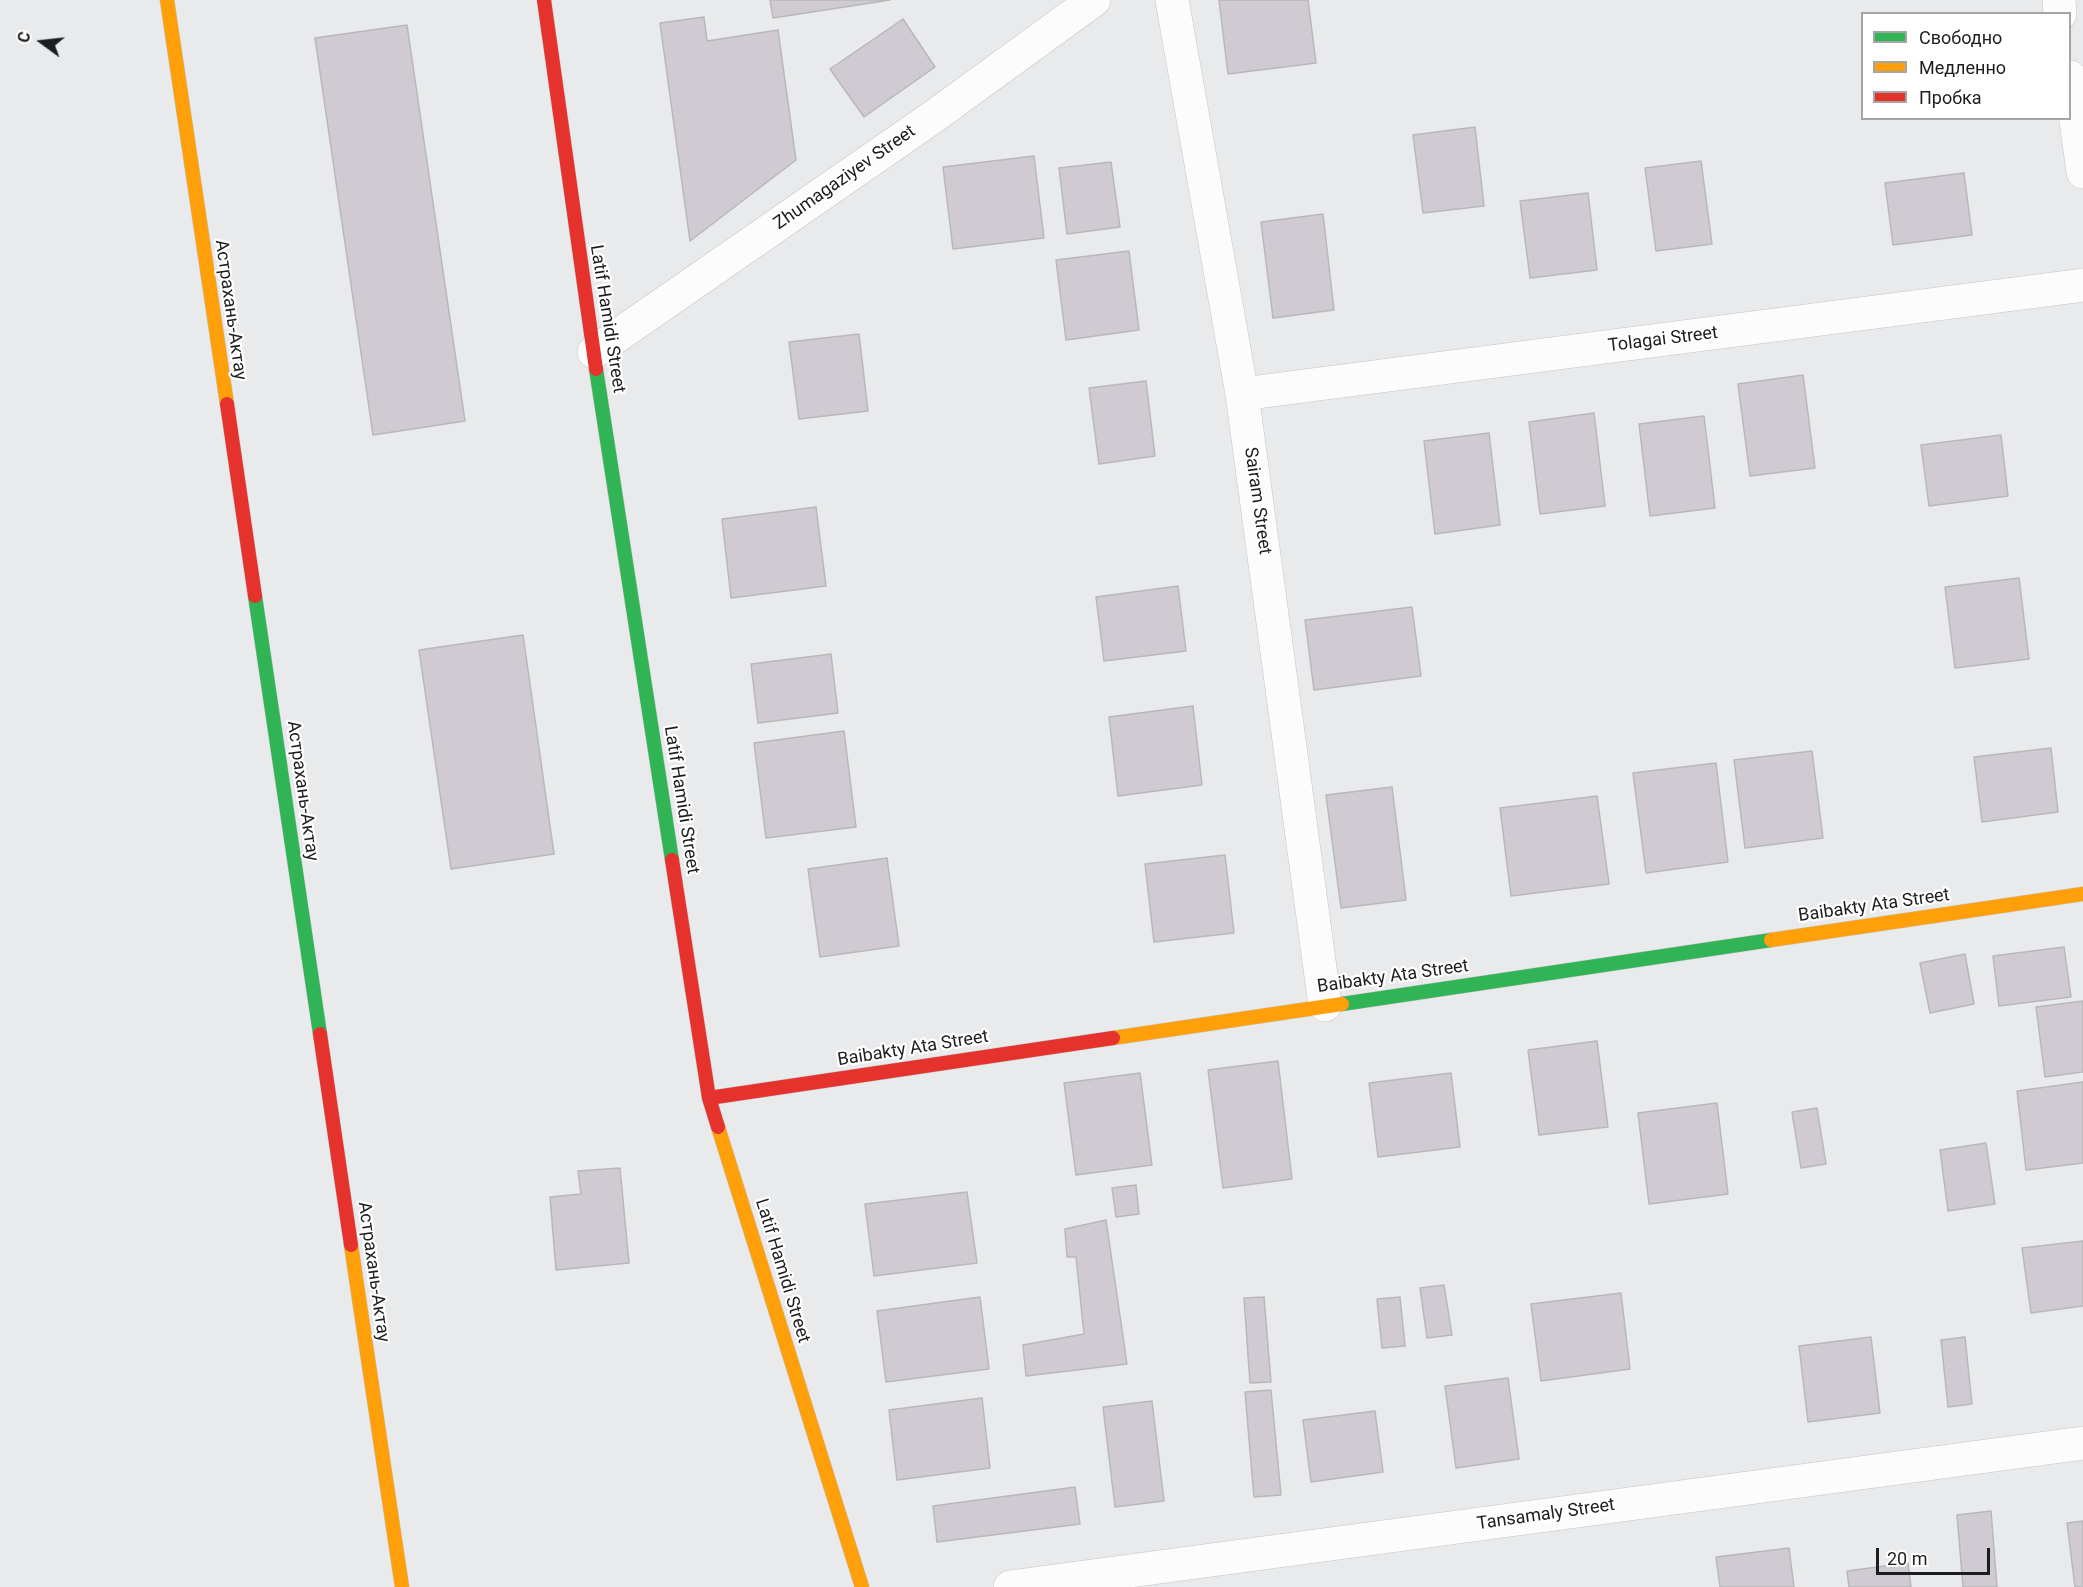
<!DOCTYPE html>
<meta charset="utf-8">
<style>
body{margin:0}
#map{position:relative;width:2083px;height:1587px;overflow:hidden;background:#e9eaec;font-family:Roboto,sans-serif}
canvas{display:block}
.legend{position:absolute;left:1861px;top:12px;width:210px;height:108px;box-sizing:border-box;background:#fff;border:2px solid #a4a5a5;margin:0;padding:8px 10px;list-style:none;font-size:18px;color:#1c1d1e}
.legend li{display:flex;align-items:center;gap:12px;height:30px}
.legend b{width:30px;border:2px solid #a4a5a5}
.north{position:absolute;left:12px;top:12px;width:60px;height:60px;-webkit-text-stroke:4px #fff;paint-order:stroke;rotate:285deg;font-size:16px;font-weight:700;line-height:24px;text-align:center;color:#1c1d1e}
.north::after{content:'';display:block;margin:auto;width:21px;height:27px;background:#1c1d1e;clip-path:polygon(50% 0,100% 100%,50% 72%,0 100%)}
.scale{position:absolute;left:1876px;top:1548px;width:114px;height:27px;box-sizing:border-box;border:3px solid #1c1d1e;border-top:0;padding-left:8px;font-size:18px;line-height:21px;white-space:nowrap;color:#1c1d1e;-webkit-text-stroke:4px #fff;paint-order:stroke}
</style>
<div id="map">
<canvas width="2083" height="1587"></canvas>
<ul class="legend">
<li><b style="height:8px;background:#30b455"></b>Свободно</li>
<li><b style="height:8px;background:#ff9f0a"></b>Медленно</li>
<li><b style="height:8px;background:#e5322d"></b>Пробка</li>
</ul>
<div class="north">С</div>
<div class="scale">20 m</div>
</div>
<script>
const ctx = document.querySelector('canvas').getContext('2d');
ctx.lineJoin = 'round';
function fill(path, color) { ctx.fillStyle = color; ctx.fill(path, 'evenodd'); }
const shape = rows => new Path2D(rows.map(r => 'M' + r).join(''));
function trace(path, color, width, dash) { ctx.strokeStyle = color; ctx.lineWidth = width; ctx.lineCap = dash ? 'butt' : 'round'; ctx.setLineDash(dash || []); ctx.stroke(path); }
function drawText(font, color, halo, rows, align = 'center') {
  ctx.font = font + ' Roboto,sans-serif'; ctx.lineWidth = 4.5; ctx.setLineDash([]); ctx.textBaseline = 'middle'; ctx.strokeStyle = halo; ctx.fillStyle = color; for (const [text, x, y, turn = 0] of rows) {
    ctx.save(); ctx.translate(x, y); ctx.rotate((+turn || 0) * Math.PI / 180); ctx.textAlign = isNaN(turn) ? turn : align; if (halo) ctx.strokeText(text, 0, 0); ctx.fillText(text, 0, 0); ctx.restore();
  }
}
const building = shape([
 [770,0,890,0,773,18,770,0],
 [1219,0,1308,0,1316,63,1228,74,1219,0],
 [704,17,707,41,778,30,796,160,690,241,660,23,704,17],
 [903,19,935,67,864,117,830,69,903,19],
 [407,25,465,421,373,435,315,38,407,25],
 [1475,127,1484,206,1423,213,1413,135,1475,127],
 [1034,156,1044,238,953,249,943,167,1034,156],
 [1701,161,1712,244,1656,251,1645,168,1701,161],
 [1111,162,1120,227,1067,234,1059,168,1111,162],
 [1964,173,1972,235,1893,245,1885,183,1964,173],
 [1588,193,1597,270,1530,278,1520,201,1588,193],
 [1323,214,1334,310,1273,318,1261,222,1323,214],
 [1129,251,1139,330,1066,340,1056,260,1129,251],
 [859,334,868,411,799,419,789,342,859,334],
 [1803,375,1815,468,1750,476,1738,384,1803,375],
 [1146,381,1155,456,1099,464,1089,388,1146,381],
 [1594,413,1605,506,1540,514,1529,422,1594,413],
 [1704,416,1715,508,1650,516,1639,424,1704,416],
 [1489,433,1500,525,1435,534,1424,441,1489,433],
 [2001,435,2008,496,1929,506,1921,445,2001,435],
 [816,507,826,586,731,598,722,519,816,507],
 [2019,578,2029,659,1955,668,1945,587,2019,578],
 [1178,586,1186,651,1104,661,1096,597,1178,586],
 [1412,607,1421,676,1314,690,1305,620,1412,607],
 [523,635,554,854,451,869,419,650,523,635],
 [831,654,838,713,758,723,751,664,831,654],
 [1193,706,1202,785,1118,796,1109,717,1193,706],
 [844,731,856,827,766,838,754,743,844,731],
 [2051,748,2058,812,1982,822,1974,757,2051,748],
 [1812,751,1823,838,1745,848,1734,760,1812,751],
 [1716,763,1728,862,1646,873,1633,773,1716,763],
 [1392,787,1406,900,1341,908,1326,795,1392,787],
 [1597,796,1609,884,1511,896,1500,808,1597,796],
 [1225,855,1234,933,1154,942,1145,864,1225,855],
 [887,858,899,946,820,957,808,869,887,858],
 [2064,947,2071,997,1999,1006,1993,956,2064,947],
 [1965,954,1974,1004,1930,1013,1920,963,1965,954],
 [2083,1001,2083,1072,2045,1077,2036,1007,2083,1001],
 [1597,1041,1608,1127,1539,1135,1528,1050,1597,1041],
 [1278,1061,1292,1179,1223,1188,1208,1070,1278,1061],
 [1140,1073,1152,1165,1076,1175,1064,1083,1140,1073],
 [1451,1073,1460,1147,1378,1157,1369,1083,1451,1073],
 [2083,1082,2083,1163,2026,1170,2017,1091,2083,1082],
 [1717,1103,1728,1194,1649,1204,1638,1113,1717,1103],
 [1817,1108,1826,1164,1801,1168,1792,1112,1817,1108],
 [1986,1143,1995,1204,1948,1211,1940,1150,1986,1143],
 [620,1168,629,1263,556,1270,550,1197,581,1194,578,1171,620,1168],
 [1136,1185,1139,1214,1116,1217,1112,1188,1136,1185],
 [967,1192,977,1263,874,1276,865,1204,967,1192],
 [1106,1220,1127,1364,1026,1376,1023,1345,1084,1334,1076,1257,1067,1257,1065,1229,1106,1220],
 [2083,1241,2083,1306,2031,1313,2022,1248,2083,1241],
 [1444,1285,1452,1335,1427,1338,1420,1288,1444,1285],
 [1621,1293,1630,1369,1541,1381,1531,1304,1621,1293],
 [980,1297,989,1369,886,1382,877,1311,980,1297],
 [1264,1297,1271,1382,1250,1383,1244,1298,1264,1297],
 [1400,1297,1405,1346,1382,1348,1377,1299,1400,1297],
 [1871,1337,1880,1413,1808,1422,1799,1346,1871,1337],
 [1965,1337,1972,1404,1948,1407,1941,1340,1965,1337],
 [1508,1378,1519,1459,1456,1468,1445,1386,1508,1378],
 [1271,1390,1281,1495,1254,1497,1245,1392,1271,1390],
 [982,1398,990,1468,897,1480,889,1410,982,1398],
 [1152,1401,1164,1501,1115,1507,1103,1407,1152,1401],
 [1375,1411,1383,1472,1311,1482,1303,1420,1375,1411],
 [1075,1487,1080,1524,937,1542,933,1506,1075,1487],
 [1991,1511,1997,1587,1963,1587,1957,1515,1991,1511],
 [2083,1521,2083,1587,2075,1587,2067,1523,2083,1521],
 [1789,1548,1794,1587,1720,1587,1716,1557,1789,1548],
 [1908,1563,1911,1587,1849,1587,1847,1571,1908,1563]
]);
const street = shape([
 [1172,0,1242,394,1325,1005],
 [2059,0,2060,14],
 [2070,77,2083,172],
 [594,352,933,117,1094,0],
 [1242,394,2083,285],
 [1010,1587,2083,1443]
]);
const fast = shape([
 [596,369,672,860],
 [255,596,320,1034],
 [1342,1004,1771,940]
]);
const slow = shape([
 [167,0,227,404],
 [1771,940,2083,894],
 [1113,1038,1342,1004],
 [718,1127,862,1587],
 [351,1245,402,1587]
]);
const jam = shape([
 [544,0,596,369],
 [227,404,255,596],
 [672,860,709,1098,718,1127],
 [320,1034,351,1245],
 [709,1098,1113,1038]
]);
const streetNames = [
 ["Zhumagaziyev Street",845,178,-35],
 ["Астрахань-Актау",230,310,82],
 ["Latif Hamidi Street",607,319,81],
 ["Tolagai Street",1663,340,-7],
 ["Sairam Street",1257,501,82],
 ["Астрахань-Актау",302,791,82],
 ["Latif Hamidi Street",681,800,81],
 ["Baibakty Ata Street",1874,906,-8],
 ["Baibakty Ata Street",1393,977,-8],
 ["Baibakty Ata Street",913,1049,-9],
 ["Latif Hamidi Street",782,1271,73],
 ["Астрахань-Актау",373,1272,82],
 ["Tansamaly Street",1546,1515,-8]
];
fill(building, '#d0cad2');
trace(building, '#b8b8b9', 1.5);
trace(street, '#c4c5c6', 34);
trace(fast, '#c4c5c6', 15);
trace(slow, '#c4c5c6', 15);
trace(jam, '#c4c5c6', 15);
trace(street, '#fcfcfc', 33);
trace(fast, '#30b455', 14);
trace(slow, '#ff9f0a', 14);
trace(jam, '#e5322d', 14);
drawText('18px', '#1c1d1e', '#fff', streetNames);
</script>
